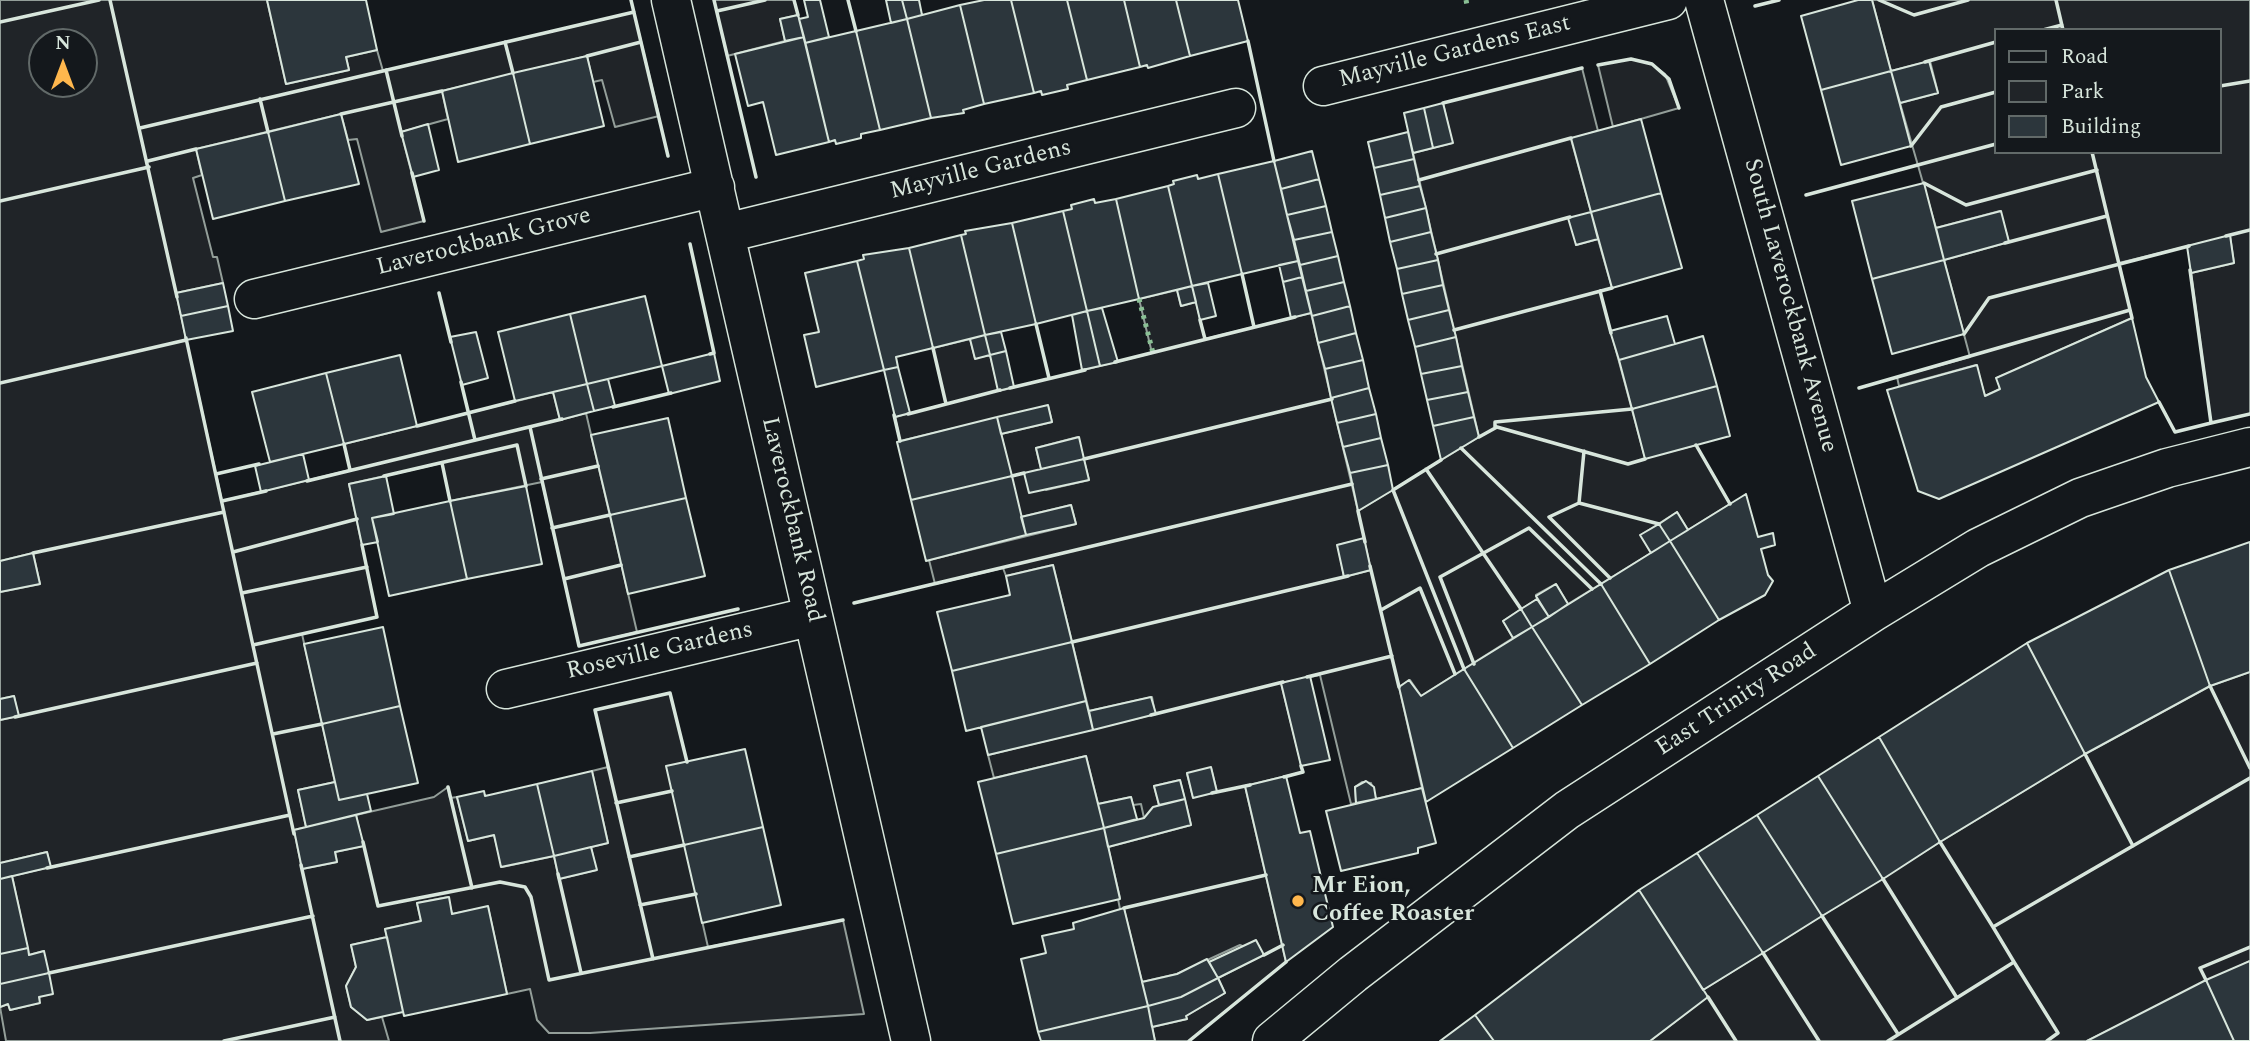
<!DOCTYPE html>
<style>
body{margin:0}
#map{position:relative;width:2250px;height:1041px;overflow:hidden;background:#14181c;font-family:Spectral,serif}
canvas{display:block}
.legend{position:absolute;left:1994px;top:28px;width:228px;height:126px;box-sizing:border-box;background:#14181c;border:2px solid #626a69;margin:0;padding:9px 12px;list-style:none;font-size:21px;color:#d8e6dc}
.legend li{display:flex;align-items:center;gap:14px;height:35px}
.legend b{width:35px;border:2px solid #626a69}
.north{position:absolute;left:28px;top:28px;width:70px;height:70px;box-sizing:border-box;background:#14181c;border:2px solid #626a69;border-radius:50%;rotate:0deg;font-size:19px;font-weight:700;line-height:28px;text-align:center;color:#d8e6dc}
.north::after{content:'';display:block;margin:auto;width:24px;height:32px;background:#ffb74d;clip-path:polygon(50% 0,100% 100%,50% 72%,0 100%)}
</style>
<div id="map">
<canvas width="2250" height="1041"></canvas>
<ul class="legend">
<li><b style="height:9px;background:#14181c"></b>Road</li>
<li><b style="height:19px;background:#202428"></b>Park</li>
<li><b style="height:19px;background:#2c363c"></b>Building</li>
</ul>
<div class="north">N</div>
</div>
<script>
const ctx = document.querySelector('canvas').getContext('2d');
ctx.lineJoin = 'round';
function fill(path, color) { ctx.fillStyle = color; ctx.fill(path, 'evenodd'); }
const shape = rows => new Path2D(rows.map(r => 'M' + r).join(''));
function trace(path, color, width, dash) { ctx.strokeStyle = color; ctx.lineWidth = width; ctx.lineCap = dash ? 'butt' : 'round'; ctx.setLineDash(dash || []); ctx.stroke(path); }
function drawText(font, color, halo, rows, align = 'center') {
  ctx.font = font + ' Spectral,serif'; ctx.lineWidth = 5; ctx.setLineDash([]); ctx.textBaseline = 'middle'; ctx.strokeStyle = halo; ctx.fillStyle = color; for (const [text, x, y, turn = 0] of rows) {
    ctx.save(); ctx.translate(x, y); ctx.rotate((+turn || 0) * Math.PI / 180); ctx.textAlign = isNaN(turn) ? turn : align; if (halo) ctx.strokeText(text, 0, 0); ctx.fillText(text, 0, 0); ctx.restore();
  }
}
const green = shape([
 [0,0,267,0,286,84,349,70,346,57,377,50,383,71,634,12,659,116,615,127,602,80,593,82,587,56,442,91,448,119,401,132,424,221,381,232,357,139,348,140,341,114,196,149,202,175,193,178,213,257,217,257,223,283,176,293,222,501,350,470,344,444,553,392,560,420,586,413,637,632,579,646,542,482,450,501,442,463,349,484,377,617,302,634,335,782,298,790,306,827,294,830,302,869,337,862,335,852,363,846,356,815,434,797,448,787,450,798,457,797,468,841,494,835,502,867,554,856,559,879,596,870,591,847,608,843,592,771,608,767,595,710,670,693,687,762,667,767,708,947,843,920,864,1014,590,1033,549,1033,537,1020,530,989,507,994,488,907,452,914,448,897,417,903,421,921,385,929,387,937,351,945,356,967,346,986,351,1007,367,1020,382,1017,389,1041,6,1041,0,1007,8,1004,10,1010,39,1003,44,951,29,955,12,876,50,867,47,852,0,863,0,720,18,716,14,696,0,699,0,592,40,584,33,553,0,561,0,0],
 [42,42,84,42,84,84,42,84,42,42],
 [714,0,794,0,798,15,780,19,785,41,727,56,714,0],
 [1872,0,2250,0,2250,414,2211,423,2191,273,2234,263,2230,236,2119,263,2132,318,1997,378,2000,389,1985,396,1976,365,1899,386,1897,377,1970,357,1944,260,2009,242,2000,211,1936,228,1900,103,1938,93,1930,61,1891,71,1872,0],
 [1996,30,2220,30,2220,152,1996,152,1996,30],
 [1631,59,1652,64,1665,74,1679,108,1613,127,1598,65,1631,59],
 [1582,68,1598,131,1571,139,1591,212,1576,245,1598,239,1612,288,1600,291,1645,458,1696,445,1730,504,1688,530,1677,512,1641,535,1651,553,1568,604,1556,584,1536,595,1537,599,1503,621,1513,638,1421,696,1410,680,1399,687,1422,788,1376,799,1371,783,1362,782,1355,787,1356,803,1351,804,1320,675,1281,683,1303,772,1245,786,1286,962,1189,1041,1155,1041,1152,1027,1187,1019,1186,1016,1225,993,1218,978,1263,955,1240,945,1177,974,1142,982,1124,909,1120,909,1118,899,1120,898,1108,847,1191,825,1180,780,1154,786,1159,805,1144,818,1141,804,1133,805,1131,797,1098,804,1086,756,994,778,988,755,1155,714,1152,697,1089,711,1053,565,1006,576,1003,568,935,584,929,560,1076,524,1071,505,1021,517,1001,434,1052,422,1048,406,900,441,895,417,946,404,933,348,970,339,975,358,990,355,999,391,1152,353,1139,299,1177,290,1181,306,1196,302,1205,339,1311,313,1358,511,1479,437,1413,153,1452,143,1443,103,1582,68],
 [1078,437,1089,480,1046,490,1036,448,1078,437],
 [1364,539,1371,570,1344,577,1338,545,1364,539],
 [1211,768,1217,792,1193,797,1187,774,1211,768],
 [2250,672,2250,961,2087,1041,1650,1041,1707,997,1703,990,1940,842,2085,754,2210,686,2250,672]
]);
const building = shape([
 [267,0,366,0,377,50,346,57,349,70,286,84,267,0],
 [804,0,820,0,829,37,805,43,799,19,808,17,804,0],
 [886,0,902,0,907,19,891,23,886,0],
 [902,0,919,0,922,15,907,19,902,0],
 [984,0,1011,0,1034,93,984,104,960,5,984,0],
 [1011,0,1067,0,1087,80,1067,85,1068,89,1042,95,1041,91,1034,93,1011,0],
 [1067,0,1124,0,1140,67,1087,80,1067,0],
 [1124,0,1176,0,1190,56,1148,68,1147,65,1140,67,1124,0],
 [1176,0,1238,0,1248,41,1190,56,1176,0],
 [1858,0,1872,0,1891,71,1821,90,1801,16,1858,0],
 [960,5,984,104,963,110,964,113,931,118,907,19,960,5],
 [798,15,804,37,785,41,780,19,798,15],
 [907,19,931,118,880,130,856,31,907,19],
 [856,31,880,130,861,134,861,138,836,144,835,140,829,142,805,43,856,31],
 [804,37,829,142,776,155,763,102,748,106,735,54,804,37],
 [587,56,604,126,530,144,513,73,587,56],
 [1929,61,1938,93,1900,103,1891,71,1929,61],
 [1891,71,1911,146,1841,165,1821,90,1891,71],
 [513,73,530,144,458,162,442,91,513,73],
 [1443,103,1453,143,1433,148,1424,108,1443,103],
 [1424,108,1433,148,1413,153,1404,113,1424,108],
 [341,114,359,184,285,201,268,132,341,114],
 [1641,119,1661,193,1591,212,1571,138,1641,119],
 [428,124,439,170,413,177,401,132,428,124],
 [268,132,285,201,213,219,196,149,268,132],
 [1408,132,1414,159,1374,168,1368,142,1408,132],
 [1312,151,1319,179,1281,189,1274,161,1312,151],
 [1414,159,1420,186,1380,195,1374,168,1414,159],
 [1274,161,1298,261,1242,274,1218,174,1274,161],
 [1218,174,1242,274,1192,286,1168,186,1174,184,1173,181,1197,175,1198,179,1218,174],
 [1319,179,1326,206,1287,215,1281,189,1319,179],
 [1924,183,1944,260,1872,279,1852,201,1924,183],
 [1168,186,1192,286,1139,299,1116,199,1168,186],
 [1420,186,1426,208,1385,218,1380,195,1420,186],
 [1661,193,1682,268,1612,288,1591,212,1661,193],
 [1094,199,1095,203,1116,199,1139,299,1087,311,1063,211,1072,209,1071,205,1094,199],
 [1326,206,1332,232,1294,240,1287,215,1326,206],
 [1426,208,1431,232,1390,242,1385,218,1426,208],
 [1063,211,1087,311,1036,324,1012,223,1063,211],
 [2001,211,2009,242,1944,260,1936,228,2001,211],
 [1591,212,1598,239,1576,245,1568,218,1591,212],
 [1012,223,1036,324,985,335,961,235,966,234,965,231,1012,223],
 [1332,232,1338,256,1300,265,1294,240,1332,232],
 [1431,232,1438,260,1397,269,1390,242,1431,232],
 [961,235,985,335,933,348,909,248,961,235],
 [2230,235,2234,263,2191,273,2187,246,2230,235],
 [909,248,933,348,896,357,898,367,884,370,857,261,864,259,863,255,909,248],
 [1338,256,1344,282,1306,291,1300,265,1338,256],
 [1438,260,1443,285,1402,294,1397,269,1438,260],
 [1944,260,1964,334,1892,354,1872,279,1944,260],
 [857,261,884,370,816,387,804,335,819,332,805,273,857,261],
 [1298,261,1302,277,1283,282,1279,265,1298,261],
 [1302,277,1311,313,1291,318,1283,282,1302,277],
 [1344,282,1350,306,1312,316,1306,291,1344,282],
 [223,283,228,306,181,316,176,293,223,283],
 [1208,283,1216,316,1200,320,1192,286,1208,283],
 [1443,285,1449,310,1408,320,1402,294,1443,285],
 [1192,286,1196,302,1181,306,1177,290,1192,286],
 [645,296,662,366,587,384,570,314,645,296],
 [228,306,233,331,186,340,181,316,228,306],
 [1350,306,1356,333,1318,343,1312,316,1350,306],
 [1102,308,1118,362,1100,366,1087,311,1102,308],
 [1449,310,1456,337,1415,347,1408,320,1449,310],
 [1087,311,1100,366,1082,370,1072,315,1087,311],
 [570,314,587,384,515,401,498,332,570,314],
 [1667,316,1675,344,1619,360,1610,331,1667,316],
 [2132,318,2146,377,2159,402,1939,499,1918,491,1887,390,1977,365,1985,396,2000,389,1996,378,2132,318],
 [476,332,488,378,462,385,450,337,476,332],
 [1001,332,1006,351,990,355,985,335,1001,332],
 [1356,333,1363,360,1325,369,1318,343,1356,333],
 [985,335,990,355,975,359,970,339,985,335],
 [1703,336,1717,386,1632,409,1619,360,1703,336],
 [1456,337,1462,366,1421,374,1415,347,1456,337],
 [1006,351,1014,387,998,391,990,355,1006,351],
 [714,353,720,381,669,394,662,366,714,353],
 [400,355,417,426,344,444,326,373,400,355],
 [1363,360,1369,388,1331,398,1325,369,1363,360],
 [1462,366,1468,392,1427,400,1421,374,1462,366],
 [898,367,910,413,895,417,884,370,898,367],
 [326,373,344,444,270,462,252,392,326,373],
 [608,379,615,406,594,411,587,384,608,379],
 [587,384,594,411,560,420,553,392,587,384],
 [1717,386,1730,436,1645,459,1632,409,1717,386],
 [1369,388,1376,414,1337,423,1331,398,1369,388],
 [1468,392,1474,417,1433,426,1427,400,1468,392],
 [1048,405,1052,422,1001,434,997,417,1048,405],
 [1376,414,1381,438,1343,447,1337,423,1376,414],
 [997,417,1012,476,911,500,897,442,997,417],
 [1474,417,1479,437,1441,460,1433,426,1474,417],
 [668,418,686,498,610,515,591,435,668,418],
 [1079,437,1084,459,1041,469,1036,448,1079,437],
 [1381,438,1388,465,1350,473,1343,447,1381,438],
 [303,454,309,480,261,492,255,466,303,454],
 [1084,459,1089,480,1029,493,1024,473,1084,459],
 [1388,465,1393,490,1358,511,1350,473,1388,465],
 [386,476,394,514,372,518,378,542,362,545,349,484,386,476],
 [1012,476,1026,535,926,561,911,500,1012,476],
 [526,486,542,564,467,579,450,501,526,486],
 [1746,494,1758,537,1773,533,1775,545,1761,549,1768,575,1773,581,1765,595,1719,620,1670,541,1746,494],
 [686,498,705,576,628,594,610,515,686,498],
 [450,501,467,579,389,596,372,518,450,501],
 [1071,505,1076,524,1026,535,1021,517,1071,505],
 [1677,512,1688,530,1670,541,1659,524,1677,512],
 [1659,524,1670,541,1651,553,1640,535,1659,524],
 [1364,538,1371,570,1344,577,1337,545,1364,538],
 [1670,541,1719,620,1650,664,1601,584,1670,541],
 [2250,542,2250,672,2210,686,2169,570,2250,542],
 [33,553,40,584,0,592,0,561,33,553],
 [1053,565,1072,642,952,671,937,612,1010,595,1006,576,1053,565],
 [2169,570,2210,686,2085,754,2027,643,2169,570],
 [1556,584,1568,604,1549,617,1536,596,1556,584],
 [1601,584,1650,664,1582,705,1532,627,1601,584],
 [1537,599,1549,617,1532,627,1521,609,1537,599],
 [1521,609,1532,627,1513,638,1503,621,1521,609],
 [383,627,400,706,322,724,304,644,383,627],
 [1532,627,1582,705,1513,748,1464,669,1532,627],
 [1072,642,1086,701,966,731,952,671,1072,642],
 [2027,643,2085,754,1940,842,1879,737,2027,643],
 [1464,669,1513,748,1426,802,1399,687,1409,680,1421,696,1464,669],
 [1310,676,1330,760,1301,766,1281,683,1310,676],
 [14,696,19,716,0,720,0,699,14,696],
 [1151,697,1156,714,1093,730,1089,711,1151,697],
 [1086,701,1093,730,988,755,981,727,1086,701],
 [400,706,418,783,339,800,322,724,400,706],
 [1879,737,1940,842,1883,879,1818,776,1879,737],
 [745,749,763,827,684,845,666,766,745,749],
 [1086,756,1104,828,996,854,978,782,1086,756],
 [1211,767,1217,792,1193,798,1187,773,1211,767],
 [592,771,608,843,554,856,537,784,592,771],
 [1286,776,1300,833,1310,831,1333,927,1286,962,1245,786,1286,776],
 [1818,776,1883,879,1822,916,1757,815,1818,776],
 [1180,780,1185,799,1159,805,1154,786,1180,780],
 [1366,781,1374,787,1376,799,1356,803,1355,787,1366,781],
 [335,782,339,800,367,794,371,811,306,827,298,790,335,782],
 [537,784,554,856,501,867,494,835,468,841,457,797,484,791,485,796,537,784],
 [1422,788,1436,843,1418,848,1418,853,1341,871,1326,811,1422,788],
 [1131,797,1137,819,1104,828,1098,804,1131,797],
 [1185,799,1191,825,1108,847,1104,828,1144,818,1153,807,1185,799],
 [356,815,364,846,335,852,337,862,302,869,294,830,356,815],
 [1757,815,1822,916,1763,953,1697,853,1757,815],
 [763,827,781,905,702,923,684,845,763,827],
 [1104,828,1120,899,1013,924,996,854,1104,828],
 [591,847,597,870,559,879,554,856,591,847],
 [47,852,51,867,0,879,0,863,47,852],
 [1697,853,1763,953,1703,990,1639,890,1697,853],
 [12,876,28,948,0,954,0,879,12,876],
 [1639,890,1708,997,1650,1041,1494,1041,1475,1015,1639,890],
 [449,897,452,914,488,906,507,994,404,1016,385,929,421,921,417,903,449,897],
 [1124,908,1148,1006,1038,1032,1021,959,1046,953,1042,936,1074,929,1073,923,1124,908],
 [387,937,403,1012,367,1020,351,1007,346,986,356,967,351,945,387,937],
 [1256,940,1264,955,1218,978,1209,962,1256,940],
 [28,948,29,955,44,951,49,973,0,984,0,954,28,948],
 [1207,959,1218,978,1181,997,1148,1006,1142,982,1177,974,1207,959],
 [2250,961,2250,1041,2234,1041,2206,980,2250,961],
 [49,973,53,994,39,997,40,1003,10,1010,8,1004,0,1007,0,984,49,973],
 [1218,978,1225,993,1186,1016,1187,1019,1152,1027,1148,1006,1181,997,1218,978],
 [2206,980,2234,1041,2087,1041,2206,980],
 [1148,1006,1155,1041,1041,1041,1038,1032,1148,1006],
 [1475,1015,1494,1041,1440,1041,1475,1015]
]);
const minor = shape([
 [671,0,911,1041],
 [1704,0,1873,612],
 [1323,86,1668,0],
 [726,233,1236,108],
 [254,299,715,187],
 [506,689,813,616],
 [1272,1041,1353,974,1567,810,1873,612,1978,548,2080,498,2167,468,2250,447]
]);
const hedge = shape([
 [1466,0,1467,5],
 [1139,299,1153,353]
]);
const wall = shape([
 [110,0,177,297],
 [631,0,668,156],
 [714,0,756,177],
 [794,0,798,15],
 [848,0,856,31],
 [1879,0,1914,15,1968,0],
 [2056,0,2063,30],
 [1755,6,1779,0],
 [717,11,765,0],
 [0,22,99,0],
 [2043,30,2062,25],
 [1248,41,1274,161],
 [505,42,513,73],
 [587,56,641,42],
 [1925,62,1996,42],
 [1598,65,1631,59,1652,64,1669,79,1679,108],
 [386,70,402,136],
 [2220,86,2250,81],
 [260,99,268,132],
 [1443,103,1582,68],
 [341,114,442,91],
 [140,128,634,12],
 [1911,146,1941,107,1996,92],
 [2092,152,2132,318],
 [148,161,196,149],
 [412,173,424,221],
 [1419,180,1571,138],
 [1924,183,1966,205,2097,170],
 [1806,195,1996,144],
 [0,201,149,167],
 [2226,236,2250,230],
 [2005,243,2107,216],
 [690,244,714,353,710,354],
 [1436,254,1570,217],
 [2190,270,2211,423,2250,414],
 [1242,274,1254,327],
 [1600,291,1611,333],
 [439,293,451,342],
 [1200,320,1205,339],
 [1036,324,1049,378],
 [1454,330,1612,288],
 [1964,334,1989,298,2189,246],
 [186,338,294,834],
 [933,348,946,404],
 [1115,362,1295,317],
 [461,382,475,440],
 [0,383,186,340],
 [1010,388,1085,370],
 [1859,388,2130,310],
 [2159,402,2175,432,2211,423],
 [613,407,671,393],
 [908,414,1000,390],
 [894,415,900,441],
 [417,426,515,401],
 [530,427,579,646,738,609],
 [1495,428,1495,422,1632,409],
 [1479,437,1497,427,1628,464,1645,459],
 [344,444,350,470],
 [1696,445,1730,504],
 [1461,448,1601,584],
 [1584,451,1579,503,1659,524],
 [1084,459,1332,399],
 [1441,460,1393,490,1464,669],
 [442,463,450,501],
 [1426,469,1521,609],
 [216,474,259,464],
 [384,476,517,445,526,486],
 [1012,476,1024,473],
 [541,479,598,466],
 [307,481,562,419],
 [222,501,266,491],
 [1579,503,1549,517,1610,578],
 [1358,511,1365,542],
 [552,528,610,515],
 [233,552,357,519],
 [33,553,224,512],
 [1370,566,1399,687],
 [564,579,621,565],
 [242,593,367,567],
 [854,603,1352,484],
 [1381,610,1420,588,1455,674],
 [1072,642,1348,576],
 [253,645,377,617,362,545],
 [1474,664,1440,577,1529,528,1592,589],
 [1307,677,1392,656],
 [2210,686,2250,768],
 [1151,715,1283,682],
 [15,717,257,663],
 [273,734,322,724],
 [2085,754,2133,846],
 [1284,777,1303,772,1301,766],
 [448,787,472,888],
 [1212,793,1250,785],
 [616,803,672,791],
 [363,842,378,906,500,882,525,887,531,897,549,980,843,920],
 [1940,842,1993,927],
 [629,857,684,845],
 [301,865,340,1041],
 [47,868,290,815],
 [558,874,581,973],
 [1883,879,1957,998],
 [640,905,696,894],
 [1124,908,1266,875],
 [1822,916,1898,1034],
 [1763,953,1819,1041],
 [1264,955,1283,945],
 [653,959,595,710,670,693,687,762],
 [2014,962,2058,1033,2047,1041],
 [49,973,313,916],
 [2206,980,2200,968,2250,947],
 [1708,997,1736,1041],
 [224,1041,335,1017],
 [1189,1041,1286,962],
 [1888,1041,2014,962,1993,927,2250,778]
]);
const markers = [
 [1298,901,7,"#ffb74d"]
];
const streetNames = [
 ["Mayville Gardens East",1455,53,-14],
 ["Mayville Gardens",981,171,-14],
 ["Laverockbank Grove",484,243,-14],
 ["South Laverockbank Avenue",1789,306,75],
 ["Laverockbank Road",791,520,77],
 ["Roseville Gardens",660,652,-13],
 ["East Trinity Road",1737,701,-33]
];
const poiNames = [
 ["Mr Eion,",1312,887],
 ["Coffee Roaster",1312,915]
];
fill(green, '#202428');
trace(green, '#939e99', 2);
fill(building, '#2c363c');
trace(building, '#d8e6dc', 2);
trace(minor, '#d8e6dc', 41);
trace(minor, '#14181c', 38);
trace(hedge, '#8ac095', 5, [3.5, 5]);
trace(wall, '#d8e6dc', 3.5);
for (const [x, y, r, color] of markers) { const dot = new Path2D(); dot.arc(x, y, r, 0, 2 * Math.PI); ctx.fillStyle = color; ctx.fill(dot); trace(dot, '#14181c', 2.5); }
drawText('24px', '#d8e6dc', '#14181c', streetNames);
drawText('bold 24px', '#d8e6dc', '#14181c', poiNames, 'left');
</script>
